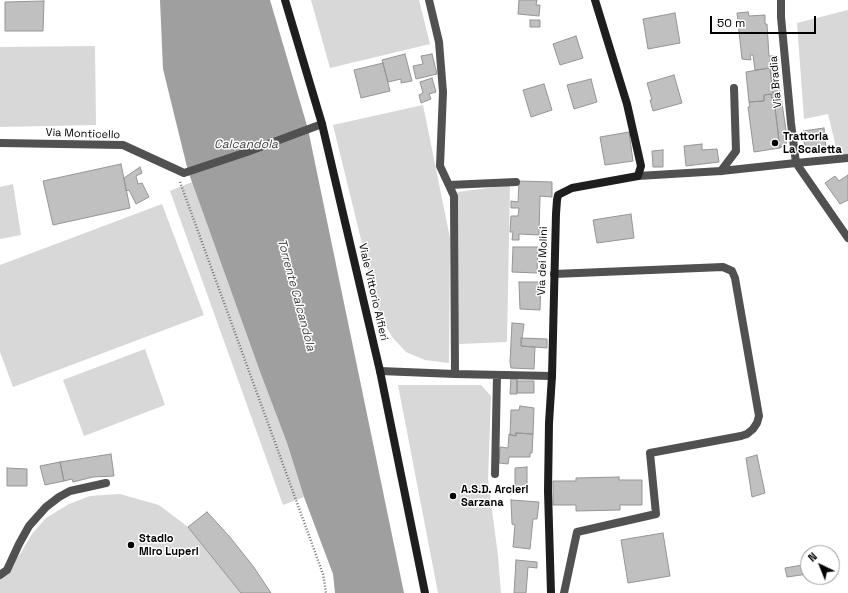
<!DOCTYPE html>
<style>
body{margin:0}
#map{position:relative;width:848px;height:593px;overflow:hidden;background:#fff;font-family:"Space Grotesk",sans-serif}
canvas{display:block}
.north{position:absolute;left:800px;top:545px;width:40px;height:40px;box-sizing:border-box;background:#fff;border:1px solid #999;border-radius:50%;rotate:317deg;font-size:11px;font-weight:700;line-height:16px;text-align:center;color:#000}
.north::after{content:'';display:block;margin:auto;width:14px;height:18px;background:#000;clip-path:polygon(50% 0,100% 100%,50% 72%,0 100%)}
.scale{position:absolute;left:710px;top:16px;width:106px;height:18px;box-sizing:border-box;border:2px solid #000;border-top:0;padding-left:5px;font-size:12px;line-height:14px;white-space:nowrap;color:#000;-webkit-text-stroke:3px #fff;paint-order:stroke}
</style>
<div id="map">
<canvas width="848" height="593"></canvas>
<div class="north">N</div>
<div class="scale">50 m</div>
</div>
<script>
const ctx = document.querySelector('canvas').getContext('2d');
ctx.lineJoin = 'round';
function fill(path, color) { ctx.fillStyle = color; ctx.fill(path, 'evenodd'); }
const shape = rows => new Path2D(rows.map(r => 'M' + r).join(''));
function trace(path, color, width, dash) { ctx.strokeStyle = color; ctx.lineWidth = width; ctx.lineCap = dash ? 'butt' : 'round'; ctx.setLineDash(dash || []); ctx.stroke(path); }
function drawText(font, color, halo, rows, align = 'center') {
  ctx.font = font + ' "Space Grotesk",sans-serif'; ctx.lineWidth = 3; ctx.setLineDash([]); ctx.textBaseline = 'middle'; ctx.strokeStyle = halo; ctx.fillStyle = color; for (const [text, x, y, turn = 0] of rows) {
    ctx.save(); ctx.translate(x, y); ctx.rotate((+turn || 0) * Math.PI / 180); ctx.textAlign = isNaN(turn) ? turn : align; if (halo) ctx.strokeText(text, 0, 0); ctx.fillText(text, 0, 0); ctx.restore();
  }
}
const green = shape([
 [311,0,419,0,430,44,330,68],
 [848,10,848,154,838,156,828,114,804,119,797,23],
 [95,46,96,125,0,127,0,47],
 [423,105,450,238,449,363,425,360,406,352,393,338,383,322,373,297,366,260,333,125],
 [192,182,259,369,287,443,304,497,283,505,170,191],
 [13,184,21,235,0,239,0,187],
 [510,185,507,342,459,344,458,192],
 [162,204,204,315,13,387,0,352,0,265],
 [145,349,165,405,84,436,63,380],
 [398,385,481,385,491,396,488,479,498,556,501,593,438,593],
 [120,494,159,505,188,527,207,512,229,536,271,593,0,593,0,575,20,554,32,534,46,518,69,504,90,496]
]);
const water = shape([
 [160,0,270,0,308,129,404,593,335,593,333,574,304,497,287,443,259,369,188,171,163,69]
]);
const building = shape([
 [519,0,537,0,536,5,540,5,539,16,518,14,519,0],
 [44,1,43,31,5,31,5,2,44,1],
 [748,12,749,16,765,15,765,24,767,24,769,56,775,56,787,137,786,144,780,148,770,68,755,70,753,55,750,55,751,60,742,59,737,13,748,12],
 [675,13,680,43,648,49,643,19,675,13],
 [530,20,540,20,540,27,530,27,530,20],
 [576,36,583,58,560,65,553,44,576,36],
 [405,54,412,81,401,83,401,79,388,82,382,60,405,54],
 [432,54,437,74,416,79,413,66,423,64,421,56,432,54],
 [383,63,390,91,361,98,354,70,383,63],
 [770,68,774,99,772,99,771,94,764,95,764,101,749,102,746,72,770,68],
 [674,75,682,103,653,111,650,100,652,100,647,83,674,75],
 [432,78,436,92,429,94,431,99,421,103,419,95,423,93,420,82,432,78],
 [591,79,597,102,574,109,567,85,591,79],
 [544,84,552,110,531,117,523,90,544,84],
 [771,94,772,99,774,99,780,148,754,152,748,107,750,107,749,102,764,101,764,95,771,94],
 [824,128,826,149,805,151,803,131,824,128],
 [629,132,633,161,605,165,600,137,629,132],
 [702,144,702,150,717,149,719,162,686,166,684,146,702,144],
 [663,150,663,167,653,167,652,151,663,150],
 [121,164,130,208,53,225,43,181,121,164],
 [140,167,142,173,136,176,138,184,142,183,149,197,136,204,129,190,126,191,124,178,140,167],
 [848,175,848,200,840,204,825,183,835,176,839,181,848,175],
 [519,181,552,182,552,197,540,196,539,235,519,234,519,240,512,240,513,232,510,232,511,216,518,216,519,208,511,208,511,201,518,202,519,181],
 [631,214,634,238,597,243,593,220,631,214],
 [513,247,538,247,537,273,512,272,513,247],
 [519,282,541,282,540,310,520,309,519,282],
 [512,323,524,324,521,346,535,347,534,369,511,368,510,362,512,323],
 [521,338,547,339,547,348,521,346,521,338],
 [511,377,517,377,517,394,510,394,511,377],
 [517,381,534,381,534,393,517,393,517,381],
 [520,406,534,408,533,434,516,433,516,436,510,435,511,410,519,410,520,406],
 [516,433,533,434,532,453,530,453,530,457,509,457,508,464,499,463,500,447,508,448,509,434,516,436,516,433],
 [111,454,114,476,93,477,73,482,72,479,64,481,60,462,111,454],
 [757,455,765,493,752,497,746,458,757,455],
 [60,462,64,481,45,485,40,466,60,462],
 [527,467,527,492,515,492,515,468,527,467],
 [7,468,27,469,27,486,7,486,7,468],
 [619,477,619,480,642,480,642,505,620,505,620,510,576,511,576,505,553,505,553,481,576,481,576,478,619,477],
 [511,500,539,502,537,519,533,519,530,549,513,547,515,525,512,524,511,500],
 [207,512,229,536,253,566,271,593,241,593,188,527,207,512],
 [663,533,670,576,628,583,621,540,663,533],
 [516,560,537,562,537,568,528,567,526,593,514,593,516,560],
 [808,564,808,574,787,577,785,568,808,564]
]);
const path = shape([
 [180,182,323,574,326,593]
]);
const lane = shape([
 [721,171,736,151,734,88],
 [554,274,723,267,732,271,735,278,759,416,757,423,753,429,747,434,741,436,650,453,656,514,577,532,564,593],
 [0,575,7,570,19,544,29,526,46,507,59,497,70,491,106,483]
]);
const street = shape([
 [429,0,439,42,443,92,440,166,454,196,455,374],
 [781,0,781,17,791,123,796,163,848,158],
 [0,143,123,145,184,173,247,152,322,124],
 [638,176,721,171,796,163,848,238],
 [449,185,516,182],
 [380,371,455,374,552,376],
 [495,474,497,375]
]);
const secondary = shape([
 [285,0,322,124,380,371,425,593],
 [551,593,548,491,549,423,552,376,556,214,557,200,558,195,572,188,638,176,641,166,627,104,595,0]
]);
const markers = [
 [775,143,4,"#000"],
 [453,496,4,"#000"],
 [131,545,4,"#000"]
];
const streetNames = [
 ["Via Bradia",776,82,-95],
 ["Via Monticello",83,134,2],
 ["Via dei Molini",543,261,-88],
 ["Viale Vittorio Alfieri",373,292,77]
];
const poiNames = [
 ["Trattoria",783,137],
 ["La Scaletta",783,150],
 ["A.S.D. Arcieri",461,490],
 ["Sarzana",461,503],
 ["Stadio",139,539],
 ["Miro Luperi",139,552]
];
const waterNames = [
 ["Calcandola",246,145],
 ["Torrente Calcandola",296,295,75]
];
fill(green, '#d8d8d8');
fill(water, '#9f9f9f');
fill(building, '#c0c0c0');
trace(building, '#959595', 1);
trace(path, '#737373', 2.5, [1, 2]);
trace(lane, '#515151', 8);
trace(street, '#515151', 8);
trace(secondary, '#1e1e1e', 8);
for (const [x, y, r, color] of markers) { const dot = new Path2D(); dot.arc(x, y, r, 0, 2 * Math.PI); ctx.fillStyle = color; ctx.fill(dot); trace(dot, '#fff', 1.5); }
drawText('11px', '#000', '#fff', streetNames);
drawText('bold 11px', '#000', '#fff', poiNames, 'left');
drawText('italic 12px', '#404040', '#fff', waterNames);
</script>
